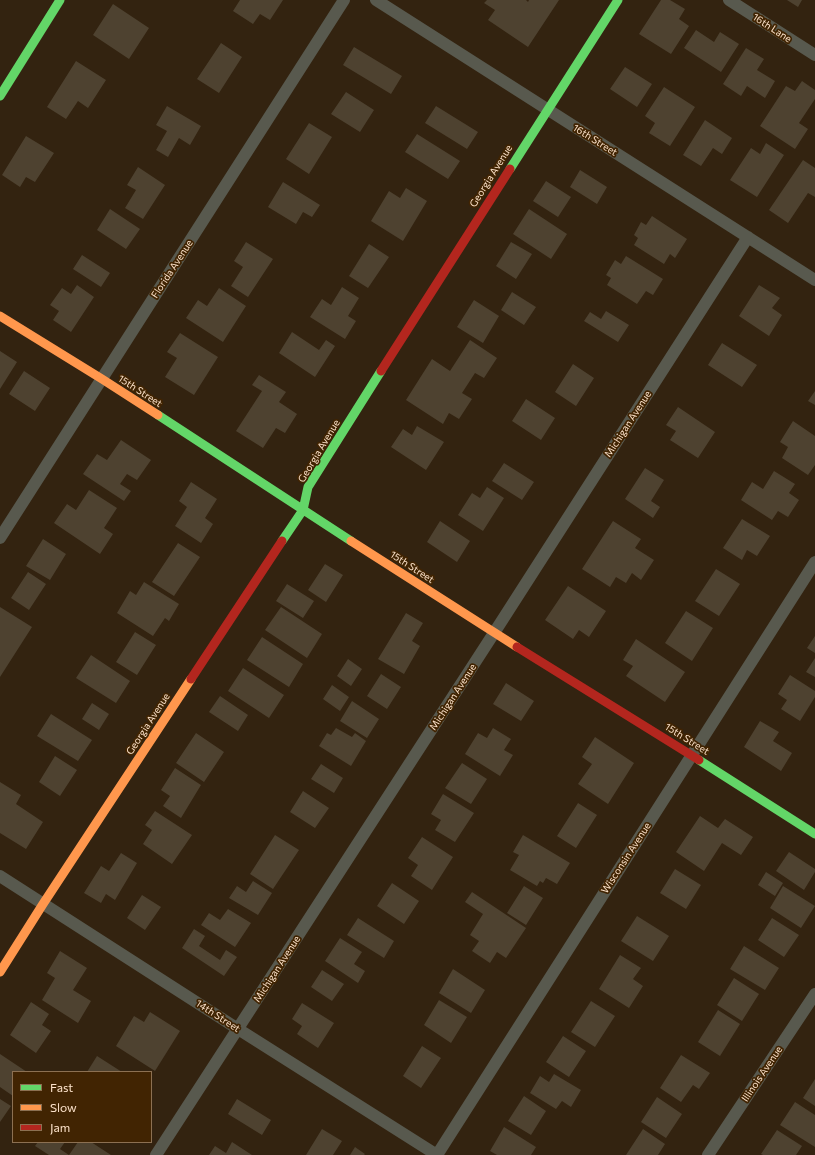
<!DOCTYPE html>
<style>
body{margin:0}
#map{position:relative;width:815px;height:1155px;overflow:hidden;background:#332310;font-family:Commissioner,sans-serif}
canvas{display:block}
.legend{position:absolute;left:12px;top:1071px;width:140px;height:72px;box-sizing:border-box;background:#412402;border:1px solid #8c7052;margin:0;padding:5px 7px;list-style:none;font-size:12px;color:#fde3cb}
.legend li{display:flex;align-items:center;gap:8px;height:20px}
.legend b{width:20px;border:1px solid #8c7052}
</style>
<div id="map">
<canvas width="815" height="1155"></canvas>
<ul class="legend">
<li><b style="height:5px;background:#63d668"></b>Fast</li>
<li><b style="height:5px;background:#ff974d"></b>Slow</li>
<li><b style="height:5px;background:#b3261e"></b>Jam</li>
</ul>
</div>
<script>
const ctx = document.querySelector('canvas').getContext('2d');
ctx.lineJoin = 'round';
function fill(path, color) { ctx.fillStyle = color; ctx.fill(path, 'evenodd'); }
const shape = rows => new Path2D(rows.map(r => 'M' + r).join(''));
function trace(path, color, width, dash) { ctx.strokeStyle = color; ctx.lineWidth = width; ctx.lineCap = dash ? 'butt' : 'round'; ctx.setLineDash(dash || []); ctx.stroke(path); }
function drawText(font, color, halo, rows, align = 'center') {
  ctx.font = font + ' Commissioner,sans-serif'; ctx.lineWidth = 3.5; ctx.setLineDash([]); ctx.textBaseline = 'middle'; ctx.strokeStyle = halo; ctx.fillStyle = color; for (const [text, x, y, turn = 0] of rows) {
    ctx.save(); ctx.translate(x, y); ctx.rotate((+turn || 0) * Math.PI / 180); ctx.textAlign = isNaN(turn) ? turn : align; if (halo) ctx.strokeText(text, 0, 0); ctx.fillText(text, 0, 0); ctx.restore();
  }
}
const building = shape([
 [240,0,283,0,270,20,260,14,253,24,233,11],
 [487,0,526,0,528,2,529,0,559,0,528,47,488,20,495,10,484,3],
 [661,0,670,0,685,9,679,19,689,26,671,54,639,34],
 [787,0,802,0,798,7],
 [113,4,149,28,129,59,93,35],
 [696,30,714,42,720,32,739,44,721,72,684,48],
 [221,43,242,57,219,93,197,79],
 [354,47,402,76,391,94,343,65],
 [746,48,764,59,757,70,775,81,765,98,747,86,741,96,723,84],
 [76,61,106,80,88,108,78,101,66,119,47,107],
 [625,67,652,84,637,107,610,89],
 [802,81,815,90,815,99,799,123,808,129,795,149,760,126,786,86,795,91],
 [664,87,695,107,670,146,649,133,655,123,645,116],
 [346,92,374,110,360,132,331,114],
 [167,106,201,126,190,145,179,138,168,157,156,150,167,131,156,125],
 [436,106,478,132,467,149,425,123],
 [705,120,732,138,722,154,713,148,701,166,683,155],
 [309,123,332,137,309,174,286,159],
 [417,134,460,161,448,179,405,152],
 [26,136,54,153,35,182,26,177,20,187,2,175],
 [766,143,784,155,757,197,730,180,751,148,760,154],
 [803,160,815,168,815,197,808,193,788,223,769,210],
 [138,167,165,185,143,219,125,208,136,190,127,185],
 [580,170,607,187,597,204,570,187],
 [546,181,571,197,558,217,533,201],
 [283,182,320,205,312,217,303,212,296,224,268,207],
 [406,188,427,201,403,241,371,221,389,191,400,198],
 [110,209,140,229,126,249,97,230],
 [529,209,567,234,551,259,513,234],
 [652,216,687,239,675,258,670,254,664,264,634,245,638,238,634,235,641,222,646,225],
 [246,242,273,259,248,297,231,286,243,267,234,261],
 [511,242,532,254,516,279,496,266],
 [369,244,389,257,368,288,349,276],
 [82,255,110,273,101,287,73,269],
 [626,256,663,279,653,295,646,291,637,304,607,285,611,278,606,275,615,260,621,264],
 [77,285,94,297,71,332,53,320,59,311,50,305,62,288,71,294],
 [759,285,780,298,772,308,782,315,769,336,739,316],
 [342,287,359,298,348,316,356,321,345,339,310,317,322,299,331,305],
 [219,288,246,306,223,342,186,318,198,300,207,306],
 [512,292,536,307,524,325,501,310],
 [474,300,499,316,483,343,457,327],
 [606,311,629,325,618,342,584,321,590,312,601,319],
 [292,332,319,350,326,340,335,346,315,377,279,353],
 [180,333,218,357,194,395,165,377,177,358,167,352],
 [470,340,497,358,484,378,475,373,462,393,472,399,459,419,449,413,443,424,406,400,432,359,450,371],
 [722,343,757,365,742,387,708,365],
 [0,351,17,362,0,389],
 [573,364,594,378,576,406,555,392],
 [24,371,50,388,35,411,9,394],
 [259,375,286,392,279,402,297,414,285,433,276,428,263,448,236,431,262,391,252,385],
 [815,391,815,405,808,401],
 [526,399,555,418,541,440,512,421],
 [678,407,715,432,698,458,670,440,676,431,666,425],
 [793,421,815,436,815,465,808,475,782,458,788,447,780,442],
 [417,426,444,442,426,470,391,447,403,429,412,435],
 [121,440,151,460,137,480,127,474,120,484,131,491,124,501,83,474,97,454,107,460],
 [504,463,534,482,522,500,492,481],
 [645,468,664,480,651,501,660,507,653,518,625,499],
 [774,471,795,484,789,493,799,500,788,517,778,511,772,520,741,500,752,482,763,489],
 [191,482,217,499,205,518,213,524,201,543,175,526,187,507,179,501],
 [487,487,504,498,483,531,458,515,472,493,480,498],
 [89,490,117,508,104,528,113,534,100,554,54,523,67,504,76,510],
 [742,519,770,536,757,556,747,550,742,560,723,548],
 [440,521,470,541,457,562,427,542],
 [613,521,641,539,635,548,654,560,641,580,632,573,626,583,616,577,610,587,582,569],
 [43,539,66,554,50,580,26,566],
 [178,543,200,557,174,596,152,582],
 [325,564,343,575,326,602,308,590],
 [716,569,740,584,719,616,695,601],
 [28,572,46,584,29,610,11,598],
 [144,582,179,604,169,621,165,618,153,636,117,613,130,591,136,595],
 [287,584,314,601,303,618,276,601],
 [568,586,606,611,589,637,579,630,573,639,545,620],
 [0,607,32,627,0,677],
 [281,607,322,634,307,658,265,630],
 [686,611,713,628,692,661,665,643],
 [406,613,423,623,412,641,420,646,404,674,378,659],
 [135,632,156,645,137,675,116,662],
 [815,636,815,653,807,648],
 [262,637,303,664,289,687,247,660],
 [636,639,685,672,665,702,626,676,633,666,623,660],
 [91,655,130,681,116,703,76,678],
 [815,658,815,677,806,672],
 [348,659,362,669,351,686,337,676],
 [243,668,284,695,269,718,228,691],
 [381,674,401,687,387,709,367,696],
 [790,675,815,691,815,697,800,721,781,709,787,700,778,694],
 [506,683,534,701,521,721,493,704],
 [332,685,349,697,340,711,323,699],
 [220,696,248,715,238,731,209,712],
 [352,701,379,719,367,738,340,721],
 [92,703,109,714,99,730,82,719],
 [51,714,92,740,78,761,37,736],
 [760,721,779,732,773,741,792,753,781,771,744,747],
 [336,728,352,737,355,733,366,741,351,766,319,746,327,733,331,735],
 [493,728,511,739,504,750,513,755,500,776,465,754,478,733,487,738],
 [196,733,224,752,204,782,176,763],
 [595,737,634,763,608,804,578,784,592,764,582,757],
 [55,756,77,770,60,796,39,782],
 [462,763,487,779,471,804,445,788],
 [321,764,343,778,334,793,311,779],
 [175,768,201,785,181,818,163,806,170,796,161,790],
 [0,782,21,795,16,804,43,822,26,849,0,833],
 [303,791,329,808,315,828,290,812],
 [443,794,474,813,455,842,435,830,441,820,431,814],
 [578,803,597,815,576,848,557,836],
 [155,811,192,835,172,864,143,844,152,830,145,825],
 [700,816,718,828,725,819,753,837,741,855,722,843,704,871,676,852],
 [275,835,299,850,273,889,250,874],
 [523,835,570,863,557,884,546,878,543,883,540,881,537,886,510,870,519,855,513,852],
 [422,837,453,857,432,890,411,876,418,865,408,858],
 [789,852,815,869,815,872,804,890,776,871],
 [121,853,137,863,115,900,106,894,101,903,84,893,101,866,109,871],
 [675,869,701,885,686,909,660,893],
 [766,872,783,883,775,896,758,885],
 [253,881,272,893,258,915,229,898,237,886,246,892],
 [392,883,419,901,404,924,377,906],
 [524,886,543,898,526,925,507,913],
 [783,886,815,906,801,928,770,908],
 [472,892,526,928,506,958,497,952,490,963,472,951,479,941,470,935,483,914,465,902],
 [142,895,161,907,145,930,127,918],
 [228,909,251,923,235,947,201,925,209,913,220,920],
 [637,916,669,936,653,961,621,941],
 [358,918,394,941,384,958,347,935],
 [772,918,799,935,784,957,758,940],
 [194,929,205,936,199,946,220,960,226,950,237,957,224,976,182,948],
 [340,938,362,952,354,964,365,971,358,983,325,961],
 [744,946,779,968,765,990,730,969],
 [60,951,87,968,73,990,91,1001,78,1023,42,1000,55,978,47,973],
 [620,955,641,968,633,979,643,986,629,1008,599,989],
 [453,969,485,990,471,1013,439,993],
 [322,970,344,984,332,1001,311,987],
 [734,978,759,994,742,1021,717,1005],
 [439,1000,467,1017,451,1043,424,1025],
 [591,1001,615,1016,595,1047,571,1032],
 [31,1002,49,1014,42,1025,51,1031,36,1053,10,1035],
 [302,1003,334,1023,318,1048,297,1034,302,1026,292,1019],
 [718,1010,740,1024,720,1056,698,1042],
 [150,1012,180,1031,155,1071,116,1046,134,1016,144,1022],
 [563,1036,586,1051,569,1077,546,1062],
 [422,1046,441,1058,421,1088,403,1076],
 [0,1054,27,1072,13,1072,13,1096,0,1087],
 [681,1055,710,1073,699,1089,693,1085,681,1102,660,1088],
 [97,1056,122,1072,87,1072],
 [554,1074,581,1090,571,1107,562,1101,556,1109,530,1093,540,1076,549,1082],
 [815,1079,815,1106,803,1098],
 [524,1096,546,1111,531,1135,508,1121],
 [657,1097,682,1114,666,1138,641,1122],
 [0,1099,11,1106,0,1122],
 [237,1099,271,1120,262,1135,228,1114],
 [795,1102,815,1115,815,1147,780,1125],
 [504,1127,536,1147,531,1155,497,1155,490,1151],
 [322,1129,342,1141,333,1155,306,1155],
 [643,1129,665,1144,658,1155,626,1155],
 [777,1130,802,1146,796,1155,763,1155,761,1154],
 [38,1142,65,1142,60,1149,69,1155,49,1155,35,1146],
 [78,1142,91,1142,111,1155,69,1155],
 [232,1142,252,1155,209,1155,215,1146,226,1153],
 [355,1147,365,1154,364,1155,350,1155]
]);
const street = shape([
 [376,0,815,280],
 [729,0,815,55],
 [0,538,344,0],
 [0,876,238,1029,437,1155],
 [156,1155,494,633,748,237],
 [437,1155,815,562],
 [708,1155,815,994]
]);
const fast = shape([
 [0,96,60,0],
 [510,169,618,0],
 [158,415,351,541],
 [282,541,303,510,308,487,381,371],
 [699,760,815,834]
]);
const slow = shape([
 [0,316,102,379,158,415],
 [351,541,517,647],
 [0,972,43,904,191,679]
]);
const jam = shape([
 [381,371,510,169],
 [517,647,699,760],
 [191,679,282,541]
]);
const streetNames = [
 ["16th Lane",772,28,33],
 ["16th Street",595,140,32],
 ["Georgia Avenue",491,176,-58],
 ["Florida Avenue",172,269,-57],
 ["15th Street",140,391,33],
 ["Michigan Avenue",628,424,-57],
 ["Georgia Avenue",319,451,-59],
 ["15th Street",412,567,33],
 ["Michigan Avenue",453,697,-57],
 ["Georgia Avenue",148,724,-57],
 ["15th Street",687,739,32],
 ["Wisconsin Avenue",626,858,-57],
 ["Michigan Avenue",277,969,-57],
 ["14th Street",218,1016,33],
 ["Illinois Avenue",762,1074,-56]
];
fill(building, '#4e4230');
trace(street, '#58594e', 12);
trace(fast, '#63d668', 9);
trace(slow, '#ff974d', 9);
trace(jam, '#b3261e', 9);
drawText('10px', '#fde3cb', '#412402', streetNames);
</script>
